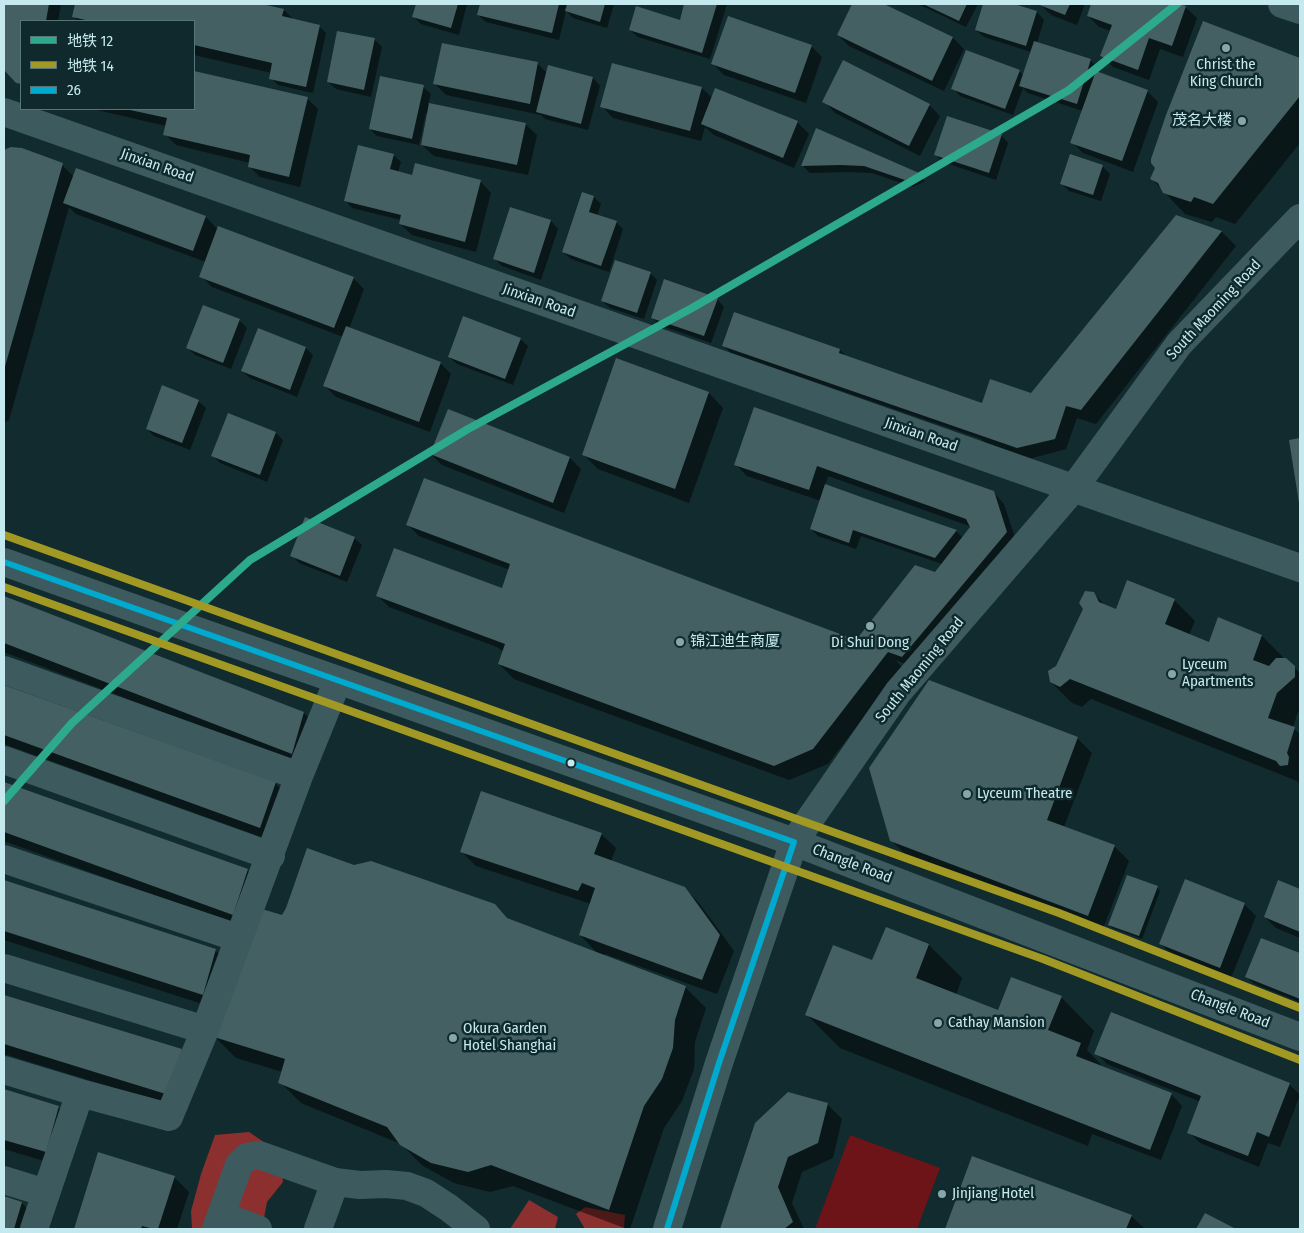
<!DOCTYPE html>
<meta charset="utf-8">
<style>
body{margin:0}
#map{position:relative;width:1304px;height:1233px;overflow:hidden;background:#112b2e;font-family:"Fira Sans Condensed","Noto Sans SC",sans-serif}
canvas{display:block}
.frame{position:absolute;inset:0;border:5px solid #c4eaef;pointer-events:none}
.legend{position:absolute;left:20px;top:20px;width:175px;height:90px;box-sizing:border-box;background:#0f292c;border:1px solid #57767a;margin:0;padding:6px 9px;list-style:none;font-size:15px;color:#c4eaef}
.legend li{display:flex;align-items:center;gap:10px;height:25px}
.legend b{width:25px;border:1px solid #57767a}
</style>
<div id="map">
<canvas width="1304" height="1233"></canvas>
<div class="frame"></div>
<ul class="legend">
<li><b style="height:6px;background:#2da98d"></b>地铁 12</li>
<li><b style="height:6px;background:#a19923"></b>地铁 14</li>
<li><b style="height:6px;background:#00a9ce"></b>26</li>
</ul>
</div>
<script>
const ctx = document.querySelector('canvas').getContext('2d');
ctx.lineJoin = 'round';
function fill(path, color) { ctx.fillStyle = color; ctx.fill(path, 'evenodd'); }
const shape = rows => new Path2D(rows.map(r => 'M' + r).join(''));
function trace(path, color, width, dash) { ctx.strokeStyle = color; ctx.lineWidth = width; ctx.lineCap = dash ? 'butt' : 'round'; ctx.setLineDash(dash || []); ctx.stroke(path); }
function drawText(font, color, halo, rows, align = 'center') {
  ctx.font = font + ' "Fira Sans Condensed","Noto Sans SC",sans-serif'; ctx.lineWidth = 5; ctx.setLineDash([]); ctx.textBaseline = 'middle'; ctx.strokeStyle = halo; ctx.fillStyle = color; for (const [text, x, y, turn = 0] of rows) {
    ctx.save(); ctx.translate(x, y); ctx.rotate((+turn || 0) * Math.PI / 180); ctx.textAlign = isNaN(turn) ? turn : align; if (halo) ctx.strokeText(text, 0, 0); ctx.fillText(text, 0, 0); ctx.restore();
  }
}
const green = shape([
 [850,1135,940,1168,917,1229,815,1229]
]);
const forest = shape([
 [249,1132,280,1153,283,1182,267,1202,262,1229,192,1229,191,1211,201,1174,215,1135],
 [529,1200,558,1217,555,1229,510,1229],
 [585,1207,625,1215,624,1229,585,1229,576,1214]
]);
const shadow = shape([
 [4,4,61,4,58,21,21,21,21,86,4,68],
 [76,4,256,4,284,10,294,20,319,26,326,33,313,93,278,85,271,78,272,73,194,55,194,21,78,21,74,17],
 [417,4,467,4,459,35,421,24,413,16],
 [481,4,614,4,607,28,573,18,566,11,559,40,486,22,478,15],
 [686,4,727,4,710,59,638,37,630,30,680,21],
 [853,4,881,4,953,38,964,49,944,91,849,46,838,35],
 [918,4,978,4,966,27],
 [985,4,1010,4,1037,12,1044,20,1037,43,1090,60,1098,68,1096,73,1147,91,1158,102,1133,172,1083,153,1072,142,1083,111,1028,93,1023,88,1013,115,960,96,953,88,1019,71,1024,76,1031,52,984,37,976,30],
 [1040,4,1085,4,1077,25,1051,15],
 [1092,4,1176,4,1185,7,1197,18,1183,57,1160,49,1149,80,1113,67,1102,56,1111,31,1099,27,1088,16],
 [374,39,382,47,371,97,336,89,328,82],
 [1243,39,1300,59,1300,143,1235,224,1216,217,1212,222,1185,214,1152,179,1156,168],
 [811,46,822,57,806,103,724,75,713,64],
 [537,63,547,73,593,78,600,86,588,130,545,119,541,115,446,95,435,84],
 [194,72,307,98,318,109,300,187,260,177,249,166,250,163,176,145,165,134,166,126,93,109,194,109],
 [423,87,431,94,428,104,525,124,537,135,528,175,434,156,422,145,429,114,426,113,419,145,377,136,370,129],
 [702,88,713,99,716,90,797,122,809,134,794,168,714,135,705,127,701,141,613,118,602,106],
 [824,101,929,105,940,116,920,156,835,113],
 [817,129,918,174,925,181,913,187,872,173,848,172,810,173,803,166],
 [1001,135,1008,143,996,180,943,162,936,155],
 [6,150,62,165,74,177,206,217,218,230,353,278,364,289,349,329,440,363,451,374,430,432,336,397,325,386,343,337,212,287,201,276,206,262,76,214,69,207,9,420,4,423,4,153],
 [393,155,401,162,398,172,411,176,480,181,491,193,476,252,412,235,400,224,401,220,352,208,345,200],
 [1102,166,1110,174,1101,201,1069,191,1062,184],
 [594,197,601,204,597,216,616,222,623,229,609,272,571,259,563,252],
 [511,208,551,221,558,229,541,280,502,266,495,259],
 [1177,217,1222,232,1236,246,1096,424,1077,418,1066,449,1029,459,985,443,981,439,731,353,724,346,734,314,840,350,847,357,983,405,1035,396],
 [650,273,657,280,644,319,610,308,602,301],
 [717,299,724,307,711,343,659,325,652,317],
 [239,320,247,328,231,369,195,355,188,348],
 [520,339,528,346,513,385,457,364,449,357],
 [306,348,313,355,297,397,250,378,242,371],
 [617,360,709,393,723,408,689,503,598,469,583,454],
 [198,401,206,408,190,450,154,436,147,429],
 [754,409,993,492,1004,504,1017,544,914,667,895,660,902,667,828,764,789,780,514,679,499,664,504,652,497,647,389,607,378,596,502,590,510,570,419,536,408,525,861,643,935,573,942,564,861,536,856,549,818,536,811,529,821,501,747,476,736,465],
 [828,476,972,527,963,538,956,531,825,486],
 [448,411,570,458,581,469,564,513,442,465,431,454],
 [229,414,276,433,283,440,267,482,220,463,213,456],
 [1300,439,1300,501,1290,441],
 [354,538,362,545,347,582,299,563,292,555],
 [1093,593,1106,606,1117,611,1174,600,1195,621,1189,635,1210,643,1219,619,1262,636,1283,657,1282,659,1294,667,1300,673,1300,711,1297,714,1293,728,1300,734,1300,784,1297,781,1091,699,1082,707,1072,703,1051,682],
 [4,597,304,713,318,728,307,767,4,652],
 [4,687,275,783,290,798,275,842,4,744],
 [1077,738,1092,753,1064,827,1114,846,1129,861,1103,929,906,855,891,840],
 [4,783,247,870,262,885,247,929,4,841],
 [601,834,616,848,611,861,684,888,699,903,734,951,717,994,605,954,604,956,685,987,706,1008,695,1042,694,1069,682,1101,664,1128,630,1229,627,1229,513,1186,490,1192,454,1183,423,1166,401,1144,301,1103,280,1082,283,1072,236,1058,215,1037,282,917,508,920,598,954,580,935,591,904,476,866,461,851],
 [4,882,215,950,230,965,218,1009,4,940],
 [1279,882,1300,891,1300,938,1276,928,1265,917],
 [1157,887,1160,891,1142,939,1113,928,1109,925],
 [1244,904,1256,916,1231,978,1172,955,1161,944],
 [1261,939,1300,954,1300,1002,1254,984,1247,977],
 [929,945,962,978,956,995,999,1012,1061,997,1094,1031,1087,1050,1105,1069,1171,1094,1182,1106,1161,1160,1092,1134,1088,1146,840,1048,807,1015,873,962],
 [4,996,181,1050,196,1065,183,1109,4,1054],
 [1096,1053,1289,1084,1300,1095,1280,1147,1268,1143,1259,1167,1200,1143,1189,1132,1201,1102,1107,1064],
 [4,1090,58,1107,73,1122,61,1166,4,1149],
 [827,1104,842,1119,833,1158,802,1172,792,1203,804,1229,721,1229,756,1123],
 [99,1153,174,1177,189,1192,177,1229,75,1229],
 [973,1157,1131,1216,1145,1229,946,1229],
 [4,1198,22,1203,29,1211,24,1229,4,1229]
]);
const building = shape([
 [4,4,49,4,46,21,21,21,21,84,16,83,4,70],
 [75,4,262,4,284,9,282,16,320,25,306,87,269,79,272,63,194,45,194,21,90,21,72,17],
 [416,4,458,4,451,28,412,17],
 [480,4,559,4,552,33,477,15],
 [567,4,605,4,600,22,565,11],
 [684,4,717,4,702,53,629,30,636,6,680,20],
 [852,4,884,4,953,37,932,81,837,35],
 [923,4,967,4,959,21],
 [983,4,1014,4,1037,11,1026,46,975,30],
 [1037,4,1070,4,1065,15],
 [1091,4,1179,4,1186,6,1172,46,1149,38,1138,70,1100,56,1112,25,1087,16],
 [728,16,812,45,795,93,711,64],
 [1203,21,1300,58,1300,96,1213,204,1194,197,1191,202,1163,193,1158,183,1150,179,1155,168,1151,163,1151,159,1166,115],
 [337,31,375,38,364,90,327,82],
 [1034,41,1091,59,1077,104,1019,86],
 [442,43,538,62,530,104,433,84],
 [966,50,1020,70,1005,109,951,89],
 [843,60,930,104,909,146,822,102],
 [612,63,702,87,690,131,600,107],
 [548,65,593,77,581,124,536,112],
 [194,71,308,97,289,177,248,167,250,155,163,135,167,118,130,110,194,109],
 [1096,71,1148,90,1122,161,1070,143],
 [380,76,424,85,412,139,369,129],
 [715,88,798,121,783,158,701,124],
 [429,103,526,123,517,165,421,145],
 [947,116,1002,134,989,173,934,155],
 [816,128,919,173,905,180,864,166,840,165,801,166],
 [358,145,394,154,390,169,412,175,415,163,481,180,465,242,399,224,401,215,344,201],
 [11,147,22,148,63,163,4,370,4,151,6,149],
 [1070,154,1103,165,1093,195,1060,184],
 [76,168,206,216,193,251,63,203],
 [582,192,594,196,589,212,617,221,601,266,562,252],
 [510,207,551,220,534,273,493,259],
 [1176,215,1222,231,1081,410,1066,406,1055,439,1017,448,722,346,734,312,840,349,839,353,982,403,990,379,1031,393],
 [218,226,354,277,334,328,199,277],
 [615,260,651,272,637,313,601,301],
 [664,279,718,298,704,336,651,318],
 [203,305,240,319,223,363,186,348],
 [463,316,521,338,505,379,448,357],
 [346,326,441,362,419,422,323,386],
 [258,328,306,347,290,390,241,371],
 [616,358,709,392,675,489,582,455],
 [162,385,199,400,182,443,146,429],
 [754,407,994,491,1007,532,902,657,888,652,813,749,774,766,498,664,505,644,376,596,394,548,502,588,510,564,406,525,424,478,856,640,915,565,935,572,970,527,966,519,817,466,809,490,734,465],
 [448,409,570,457,553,503,430,454],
 [228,413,276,432,260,475,211,456],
 [1300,438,1300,502,1299,503,1289,440],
 [825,484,864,498,957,530,935,558,853,530,849,543,810,529],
 [305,517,355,537,340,576,290,556],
 [1127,580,1175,599,1165,624,1209,642,1218,617,1262,635,1253,660,1269,666,1276,658,1286,658,1295,666,1295,677,1277,693,1268,718,1295,727,1287,753,1289,757,1288,765,1280,766,1276,761,1070,679,1060,687,1050,682,1048,671,1056,666,1083,609,1079,603,1085,591,1094,592,1099,602,1116,609],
 [4,596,304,712,292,754,4,643],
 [929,680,1078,737,1047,820,1115,845,1088,916,890,841,869,768],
 [4,685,276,782,260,828,4,735],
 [4,782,248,869,233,915,4,832],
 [481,791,602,833,594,854,685,887,720,935,702,980,579,935,595,888,582,883,578,891,460,852],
 [307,848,354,865,371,861,495,904,507,918,686,986,675,1020,673,1048,662,1079,644,1106,609,1210,491,1165,468,1172,431,1163,400,1145,387,1127,278,1083,285,1059,214,1037,262,909,282,915,286,908],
 [1127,875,1158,886,1139,936,1108,925],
 [1185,879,1245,903,1220,968,1159,944],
 [4,880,216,949,203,995,4,931],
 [1278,880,1300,889,1300,932,1264,917],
 [886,927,929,944,916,978,998,1010,1011,977,1062,996,1048,1030,1081,1043,1076,1056,1172,1093,1150,1150,805,1015,833,945,872,960],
 [1261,938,1300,953,1300,999,1245,977],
 [4,995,182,1049,169,1095,4,1044],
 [1111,1012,1290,1083,1269,1137,1257,1132,1248,1156,1187,1133,1201,1096,1094,1054],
 [4,1089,59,1106,46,1152,4,1140],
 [788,1092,828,1103,818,1143,788,1157,778,1187,793,1222,784,1229,720,1229,755,1123],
 [98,1152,175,1176,158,1229,154,1229,142,1226,141,1229,74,1229],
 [972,1156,1132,1215,1126,1229,945,1229],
 [4,1196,22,1202,14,1229,4,1229],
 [1205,1213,1236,1229,1196,1229]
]);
const minor = shape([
 [1282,4,1300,10],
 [4,112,1300,568],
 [4,562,206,634,338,680,794,842,1300,1037],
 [4,670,299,776],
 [4,760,271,856],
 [4,859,238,938],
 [4,968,205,1030],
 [4,1070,80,1093],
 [4,1180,46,1193],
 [221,1215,258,1229],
 [34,1229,80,1093,169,1117,205,1030,299,776,338,680],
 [216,1229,239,1165,247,1157,259,1155,335,1182,360,1185,386,1184,407,1186,426,1193,449,1208,476,1229],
 [318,1229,335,1182],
 [667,1229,719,1063,794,842,898,692,1073,489,1179,344,1300,218]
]);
const bus1 = shape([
 [4,562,794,842,719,1063,667,1229]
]);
const metro1 = shape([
 [4,801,72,723,250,560,468,429,692,308,1069,90,1177,4]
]);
const metro2 = shape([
 [4,535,1059,913,1300,1008],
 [4,587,1043,959,1300,1060]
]);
const markers = [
 [1226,48,5,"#85a7ab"],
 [1242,121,5,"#85a7ab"],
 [870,626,5,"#85a7ab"],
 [680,642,5,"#85a7ab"],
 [1172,674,5,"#85a7ab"],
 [571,763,4.5,"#c4eaef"],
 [967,794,5,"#85a7ab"],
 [938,1023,5,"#85a7ab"],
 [453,1038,5,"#85a7ab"],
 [942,1194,5,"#85a7ab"]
];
const poiNames = [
 ["Christ the",1226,65,"center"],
 ["King Church",1226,82,"center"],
 ["茂名大楼",1232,121,"right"],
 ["锦江迪生商厦",690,642],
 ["Di Shui Dong",870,643,"center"],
 ["Lyceum",1182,665],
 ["Apartments",1182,682],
 ["Lyceum Theatre",977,794],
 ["Cathay Mansion",948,1023],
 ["Okura Garden",463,1029],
 ["Hotel Shanghai",463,1046],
 ["Jinjiang Hotel",952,1194]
];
const streetNames = [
 ["Jinxian Road",157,166,19],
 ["Jinxian Road",539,301,19],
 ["South Maoming Road",1214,310,-47],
 ["Jinxian Road",921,435,19],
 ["South Maoming Road",920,670,-51],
 ["Changle Road",852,864,21],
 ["Changle Road",1230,1009,21]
];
fill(green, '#6d1418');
fill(forest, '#8b302e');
fill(shadow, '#0007');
fill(building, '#446063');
trace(minor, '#3d5b5e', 28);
trace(bus1, '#00a9ce', 6);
trace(metro1, '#2da98d', 8);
trace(metro2, '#a19923', 8);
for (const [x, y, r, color] of markers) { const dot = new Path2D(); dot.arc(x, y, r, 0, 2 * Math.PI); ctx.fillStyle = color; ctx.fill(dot); trace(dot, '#0f292c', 2); }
drawText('15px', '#c4eaef', '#0f292c', poiNames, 'left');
drawText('15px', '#c4eaef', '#0f292c', streetNames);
</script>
